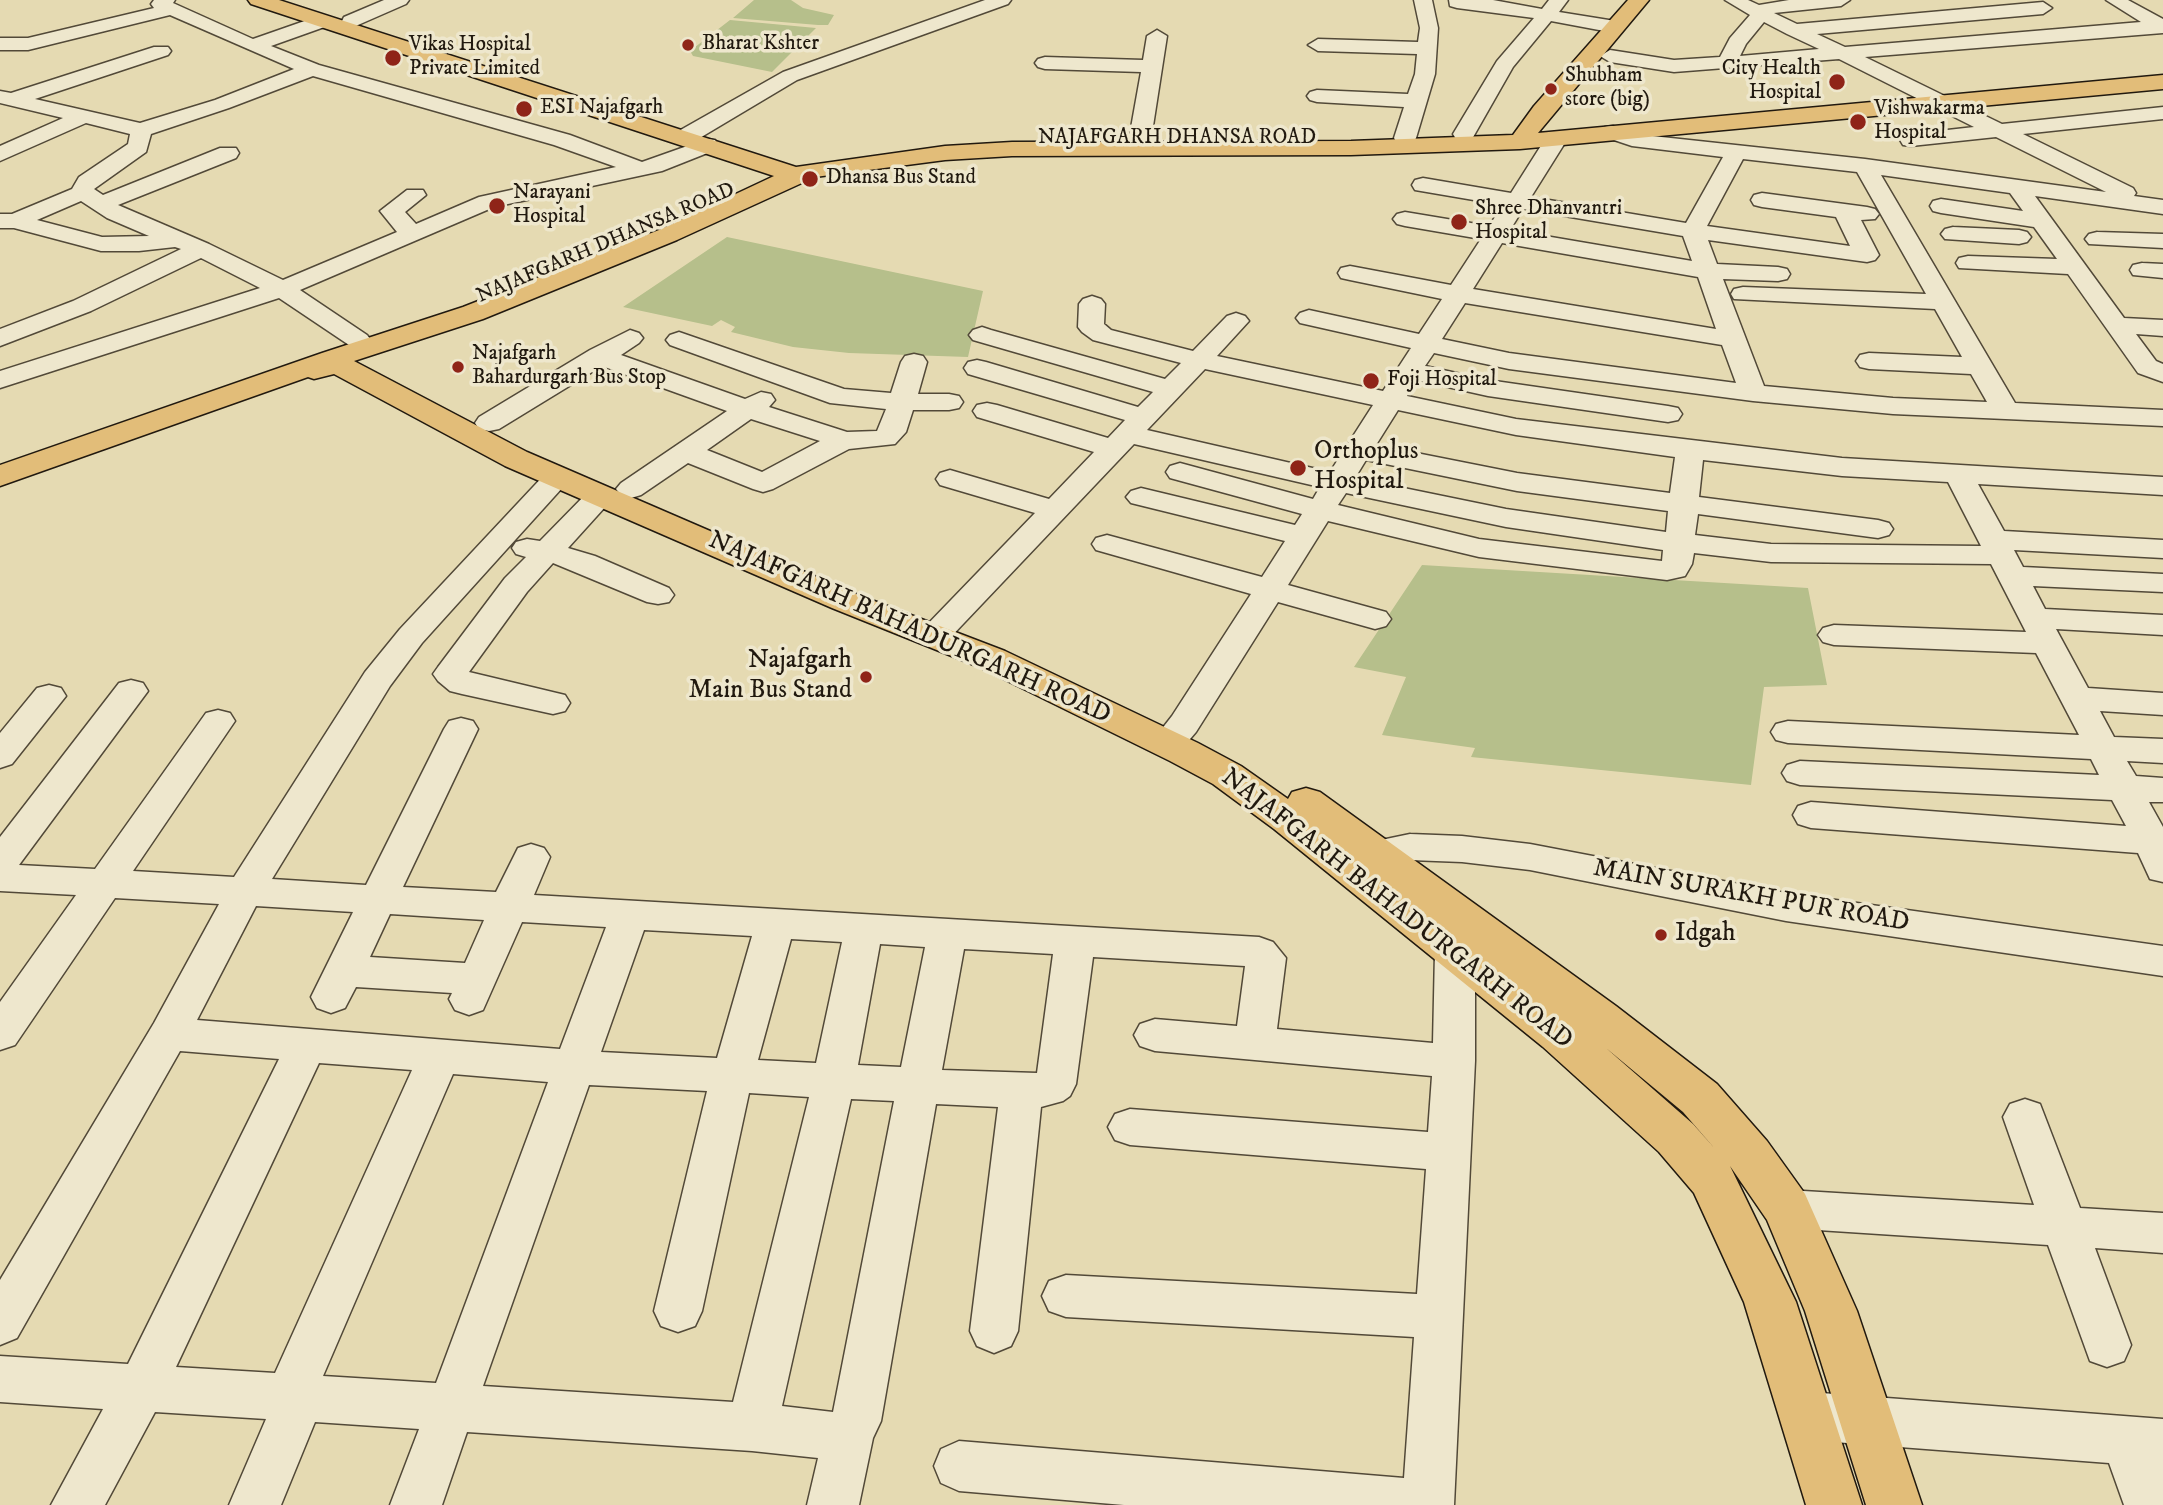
<!DOCTYPE html>
<style>
body{margin:0}
canvas{display:block;background:#e5dab2}
</style>
<canvas width="2163" height="1505"></canvas>
<script>
const ctx = document.querySelector('canvas').getContext('2d');
ctx.lineJoin = 'round';
function fill(path, color) { ctx.fillStyle = color; ctx.fill(path, 'evenodd'); }
const shape = rows => new Path2D(rows.map(r => 'M' + r).join(''));
function trace(path, color, width, dash) { ctx.strokeStyle = color; ctx.lineWidth = width; ctx.lineCap = dash ? 'butt' : 'round'; ctx.setLineDash(dash || []); ctx.stroke(path); }
function drawText(font, color, halo, rows, align = 'center') {
  ctx.font = font + ' "IM FELL DW Pica",serif'; ctx.lineWidth = 7; ctx.setLineDash([]); ctx.textBaseline = 'middle'; ctx.strokeStyle = halo; ctx.fillStyle = color; for (const [text, x, y, turn = 0] of rows) {
    ctx.save(); ctx.translate(x, y); ctx.rotate((+turn || 0) * Math.PI / 180); ctx.textAlign = isNaN(turn) ? turn : align; if (halo) ctx.strokeText(text, 0, 0); ctx.fillText(text, 0, 0); ctx.restore();
  }
}
const green = shape([
 [754,0,791,0,803,8,834,15,828,25,818,25,733,18],
 [730,20,816,28,772,72,693,56,690,51],
 [727,237,983,291,968,357,849,353,793,347,731,332,735,327,721,320,712,326,623,307],
 [1422,565,1808,588,1827,685,1764,687,1751,785,1471,757,1475,748,1382,735,1406,677,1354,667]
]);
const minor = shape([
 [154,0,175,0,173,3,253,39,316,17,330,17,332,21,330,25,271,46,319,65,570,135,642,162,707,139,715,140,718,145,715,150,662,171,494,207,300,290,367,335,371,340,367,345,358,348,349,345,279,298,0,388,0,371,260,288,201,258,91,311,0,346,0,329,73,301,181,249,175,247,139,251,101,251,14,228,0,228,0,214,12,214,72,189,79,177,128,144,130,134,86,123,0,161,0,146,63,118,0,103,0,91,11,93,154,47,168,47,171,51,168,55,35,99,140,123,215,100,294,69,170,15,28,50,0,50,0,38,28,38,154,8,151,4,154,0],
 [313,76,554,145,616,167,479,197,416,224,405,212,426,195,423,190,407,190,380,211,397,232,283,280,209,244,118,205,236,158,239,153,236,148,220,148,103,195,94,189,146,152,151,134,229,108,313,76],
 [81,201,107,218,149,236,102,237,37,220,81,201],
 [384,0,409,0,406,4,358,25,351,27,342,21,344,17,384,0],
 [985,0,1011,0,1008,4,797,80,693,142,685,143,677,142,674,137,677,132,783,72,985,0],
 [1414,0,1432,0,1438,28,1435,74,1416,138,1413,143,1405,144,1397,143,1394,138,1404,107,1317,102,1310,100,1307,96,1310,92,1317,90,1408,94,1415,74,1417,54,1318,51,1308,45,1318,39,1418,42,1420,28,1414,0],
 [1449,0,1493,0,1542,9,1549,0,1568,0,1559,12,1615,21,1624,27,1615,33,1551,21,1513,67,1472,139,1464,140,1456,139,1453,134,1497,61,1534,18,1457,8,1450,6,1449,0],
 [1725,0,1748,0,1759,5,1789,0,1850,0,1841,6,1774,13,1797,24,2043,2,2052,8,2043,14,1817,34,1845,47,2141,22,2106,0,2128,0,2163,19,2163,33,1865,57,2002,124,2163,107,2163,119,2023,134,2133,188,2136,193,2134,196,2163,200,2163,214,2035,196,2124,318,2163,320,2163,336,2136,334,2156,361,2163,364,2163,382,2138,373,2068,274,1959,268,1956,263,1959,258,1968,256,2057,259,2034,227,1941,213,1933,211,1930,206,1933,201,1941,199,2023,211,2010,193,1881,175,2015,403,2163,410,2163,426,1893,414,1753,401,1509,369,1434,353,1425,366,1488,380,1668,406,1678,408,1682,414,1678,420,1668,422,1488,396,1416,380,1407,396,1516,419,1842,458,2163,477,2163,495,1978,484,2004,531,2163,540,2163,558,2014,550,2023,567,2163,574,2163,592,2033,586,2045,609,2163,615,2163,635,2056,629,2088,688,2163,693,2163,715,2100,711,2114,737,2163,739,2163,763,2127,761,2136,776,2163,778,2163,802,2149,802,2163,827,2163,882,2150,879,2138,853,1811,828,1798,824,1793,815,1798,806,1811,802,2126,826,2112,800,1800,785,1787,781,1782,773,1787,765,1800,761,2099,775,2091,759,1788,743,1776,740,1771,732,1776,724,1788,721,2079,735,2036,653,1834,645,1823,642,1818,635,1823,628,1834,625,2026,632,1991,564,1771,562,1694,553,1692,564,1685,576,1667,580,1479,557,1328,521,1288,585,1386,612,1391,619,1386,626,1375,629,1278,602,1196,732,1179,752,1167,756,1155,752,1150,744,1172,716,1251,594,1096,550,1092,544,1096,538,1107,535,1262,577,1285,541,1131,503,1126,497,1131,491,1141,488,1295,525,1302,514,1170,478,1166,472,1170,466,1180,463,1313,499,1320,487,1134,444,945,643,934,646,923,643,918,636,923,629,1035,513,940,485,936,479,940,473,950,470,1049,499,1094,452,977,417,973,411,977,405,987,403,997,405,1108,438,1125,420,968,374,964,368,968,362,977,360,986,362,1138,407,1153,392,973,340,969,335,973,330,982,327,991,330,1165,379,1181,363,1093,340,1082,332,1078,327,1079,304,1083,299,1092,296,1101,299,1105,304,1104,324,1111,330,1193,351,1227,316,1236,313,1245,316,1249,321,1217,356,1383,391,1411,348,1300,323,1296,318,1300,313,1309,310,1419,334,1442,299,1350,280,1341,278,1338,273,1341,268,1350,266,1451,285,1481,239,1405,226,1397,224,1393,219,1397,214,1405,212,1489,226,1503,205,1415,190,1412,185,1415,180,1423,178,1511,193,1549,133,1557,132,1565,133,1568,138,1531,197,1686,223,1723,157,1632,146,1605,137,1602,132,1605,127,1613,126,1643,135,1865,159,2106,192,1996,137,1911,146,1903,145,1900,140,1903,135,1974,127,1839,59,1674,72,1610,62,1600,56,1610,50,1674,60,1720,57,1730,38,1750,15,1725,0],
 [1764,22,1787,34,1819,49,1740,56,1746,44,1764,22],
 [1743,159,1857,172,1926,294,1743,287,1734,289,1731,294,1734,299,1935,309,1962,357,1869,353,1860,355,1856,361,1860,367,1869,369,1971,374,1987,402,1893,398,1764,386,1723,279,1778,281,1787,279,1790,274,1787,269,1778,267,1717,264,1708,240,1867,262,1875,260,1879,255,1861,220,1875,219,1879,214,1875,209,1867,207,1762,193,1754,195,1751,200,1754,205,1762,207,1836,217,1850,246,1707,226,1743,159],
 [1523,209,1683,236,1692,261,1510,230,1523,209],
 [1502,243,1698,277,1716,329,1473,289,1502,243],
 [1465,303,1722,345,1736,383,1509,353,1442,339,1465,303],
 [1205,369,1373,405,1330,472,1147,430,1205,369],
 [1398,410,1516,435,1675,457,1670,493,1517,473,1376,445,1398,410],
 [1366,460,1517,491,1668,511,1666,532,1506,509,1355,478,1366,460],
 [1703,460,1842,476,1948,482,1981,546,1771,544,1695,535,1698,514,1878,538,1889,535,1893,529,1889,523,1878,520,1699,497,1703,460],
 [1346,493,1506,527,1663,550,1662,561,1479,539,1338,505,1346,493],
 [1157,30,1167,36,1151,139,1148,144,1132,144,1129,139,1141,72,1045,69,1038,67,1035,63,1038,59,1045,57,1143,60,1147,36,1157,30],
 [1953,227,2019,230,2027,232,2031,237,2027,242,2019,244,1945,239,1941,234,1945,229,1953,227],
 [2097,232,2163,234,2163,248,2089,244,2085,239,2089,234,2097,232],
 [2142,263,2163,264,2163,278,2133,275,2130,270,2133,265,2142,263],
 [630,330,639,333,643,338,639,343,621,355,745,399,761,392,771,394,775,400,769,407,847,432,877,431,886,409,830,403,670,345,666,340,670,335,679,332,844,389,891,393,901,362,905,356,914,354,923,356,927,362,918,394,949,394,959,396,963,402,959,408,949,410,913,410,906,432,895,444,849,449,773,489,763,492,753,489,688,463,641,495,631,498,621,495,616,489,621,483,727,411,602,366,499,429,489,431,479,429,475,423,479,417,590,350,630,330],
 [751,419,820,441,762,472,707,450,751,419],
 [558,468,568,471,572,477,422,643,390,686,272,879,366,885,444,729,449,721,461,718,473,721,478,729,403,887,496,892,518,848,531,844,544,848,550,857,534,895,1259,937,1273,942,1286,958,1277,1029,1433,1043,1435,952,1457,925,1471,920,1485,925,1491,935,1475,956,1475,1061,1454,1505,1124,1505,959,1491,941,1483,934,1466,941,1449,959,1441,1404,1478,1414,1337,1066,1317,1049,1311,1042,1296,1049,1281,1066,1275,1417,1294,1426,1169,1130,1145,1115,1140,1108,1127,1115,1114,1130,1109,1428,1132,1432,1076,1155,1051,1140,1046,1134,1035,1140,1024,1155,1019,1237,1026,1245,966,1093,957,1076,1084,1070,1096,1063,1101,1041,1107,1018,1331,1011,1346,994,1353,977,1346,970,1331,998,1107,936,1104,881,1421,873,1438,859,1505,807,1505,818,1458,752,1451,467,1432,442,1505,390,1505,419,1429,315,1422,281,1505,229,1505,266,1419,155,1412,105,1505,51,1505,103,1409,0,1402,0,1356,128,1364,279,1059,180,1051,17,1338,0,1345,0,1280,154,1023,219,904,115,898,15,1045,0,1050,0,1002,76,895,0,891,0,837,119,683,131,680,143,683,148,691,19,865,95,869,206,713,218,710,230,713,235,721,133,871,234,877,365,672,400,629,548,471,558,468],
 [256,906,353,912,311,997,317,1008,331,1013,345,1008,356,987,452,993,449,999,455,1010,469,1015,483,1010,522,922,606,927,560,1049,197,1020,256,906],
 [390,914,484,920,465,963,370,957,390,914],
 [644,930,752,936,717,1058,601,1052,644,930],
 [791,939,842,942,816,1063,758,1060,791,939],
 [880,944,925,947,901,1067,858,1065,880,944],
 [964,949,1053,954,1037,1073,942,1070,964,949],
 [319,1063,412,1070,275,1373,176,1367,319,1063],
 [453,1074,548,1082,436,1383,323,1376,453,1074],
 [589,1085,707,1091,654,1311,661,1326,678,1332,695,1326,702,1311,749,1093,809,1097,733,1402,483,1386,589,1085],
 [851,1099,894,1101,833,1412,782,1406,851,1099],
 [600,487,610,490,615,496,568,548,595,556,669,588,674,595,669,602,658,604,647,602,553,563,527,592,469,672,565,695,570,703,565,711,553,714,462,694,450,691,438,681,433,674,438,667,505,578,526,557,516,554,512,548,516,542,527,539,540,541,590,490,600,487],
 [49,685,61,688,66,696,12,764,0,768,0,733,37,688,49,685],
 [1410,834,1462,836,1530,844,1786,893,2163,946,2163,976,1786,921,1530,870,1462,862,1410,860,1351,871,1338,867,1332,858,1338,849,1410,834],
 [2025,1099,2040,1104,2080,1208,2163,1213,2163,1253,2095,1248,2131,1345,2124,1361,2107,1367,2090,1361,2048,1245,1787,1228,1771,1223,1764,1209,1771,1195,1787,1190,2034,1205,2003,1117,2010,1104,2025,1099],
 [1808,1392,2163,1419,2163,1505,2124,1505,2109,1463,1808,1440,1790,1433,1783,1416,1790,1399,1808,1392]
]);
const major = shape([
 [248,0,279,0,796,167,945,146,1012,142,1351,141,1513,135,1534,106,1628,0,1649,0,1538,133,2163,75,2163,89,1520,149,1351,155,1012,156,945,160,815,177,677,240,483,319,354,361,527,452,856,594,1005,651,1198,743,1241,766,1288,799,1292,792,1306,788,1320,792,1616,1006,1717,1084,1767,1141,1805,1194,1857,1311,1922,1505,1866,1505,1805,1311,1767,1220,1730,1166,1796,1302,1862,1505,1806,1505,1744,1302,1694,1193,1659,1152,1543,1047,1274,829,1213,784,1170,761,979,667,832,608,505,466,334,374,314,379,308,377,0,486,0,465,322,353,463,307,659,230,774,176,251,4,248,0],
 [1606,1048,1683,1112,1716,1150,1693,1124,1606,1048]
]);
const markers = [
 [688,45,7,"#8f2418"],
 [393,58,9,"#8f2418"],
 [1837,82,9,"#8f2418"],
 [1551,89,7,"#8f2418"],
 [524,109,9,"#8f2418"],
 [1858,122,9,"#8f2418"],
 [810,179,9,"#8f2418"],
 [497,206,9,"#8f2418"],
 [1459,222,9,"#8f2418"],
 [458,367,7,"#8f2418"],
 [1371,381,9,"#8f2418"],
 [1298,468,9,"#8f2418"],
 [866,677,7,"#8f2418"],
 [1661,935,7,"#8f2418"]
];
const farPoinames = [
 ["Bharat Kshter",702,45],
 ["Vikas Hospital",409,46],
 ["Private Limited",409,70],
 ["City Health",1821,70,"right"],
 ["Hospital",1821,94,"right"],
 ["Shubham",1565,77],
 ["store (big)",1565,101],
 ["ESI Najafgarh",540,109],
 ["Vishwakarma",1874,110],
 ["Hospital",1874,134],
 ["Dhansa Bus Stand",826,179],
 ["Narayani",513,194],
 ["Hospital",513,218],
 ["Shree Dhanvantri",1475,210],
 ["Hospital",1475,234],
 ["Najafgarh",472,355],
 ["Bahardurgarh Bus Stop",472,379],
 ["Foji Hospital",1387,381]
];
const farStreetnames = [
 ["NAJAFGARH DHANSA ROAD",1177,139],
 ["NAJAFGARH DHANSA ROAD",606,244,-23]
];
const poiNames = [
 ["Orthoplus",1314,453],
 ["Hospital",1314,483],
 ["Najafgarh",852,662,"right"],
 ["Main Bus Stand",852,692,"right"],
 ["Idgah",1675,935]
];
const streetNames = [
 ["NAJAFGARH BAHADURGARH ROAD",909,629,24],
 ["MAIN SURAKH PUR ROAD",1751,897,10],
 ["NAJAFGARH BAHADURGARH ROAD",1396,910,38]
];
fill(green, '#b6bf8b');
trace(minor, '#524938', 3);
trace(major, '#21190f', 3);
fill(minor, '#eee7cd');
fill(major, '#e2bd79');
for (const [x, y, r, color] of markers) { const dot = new Path2D(); dot.arc(x, y, r, 0, 2 * Math.PI); ctx.fillStyle = color; ctx.fill(dot); trace(dot, '#eee7cd', 2.5); }
drawText('21px', '#21190f', '#eee7cd', farPoinames, 'left');
drawText('21px', '#21190f', '#eee7cd', farStreetnames);
drawText('26px', '#21190f', '#eee7cd', poiNames, 'left');
drawText('26px', '#21190f', '#eee7cd', streetNames);
</script>
